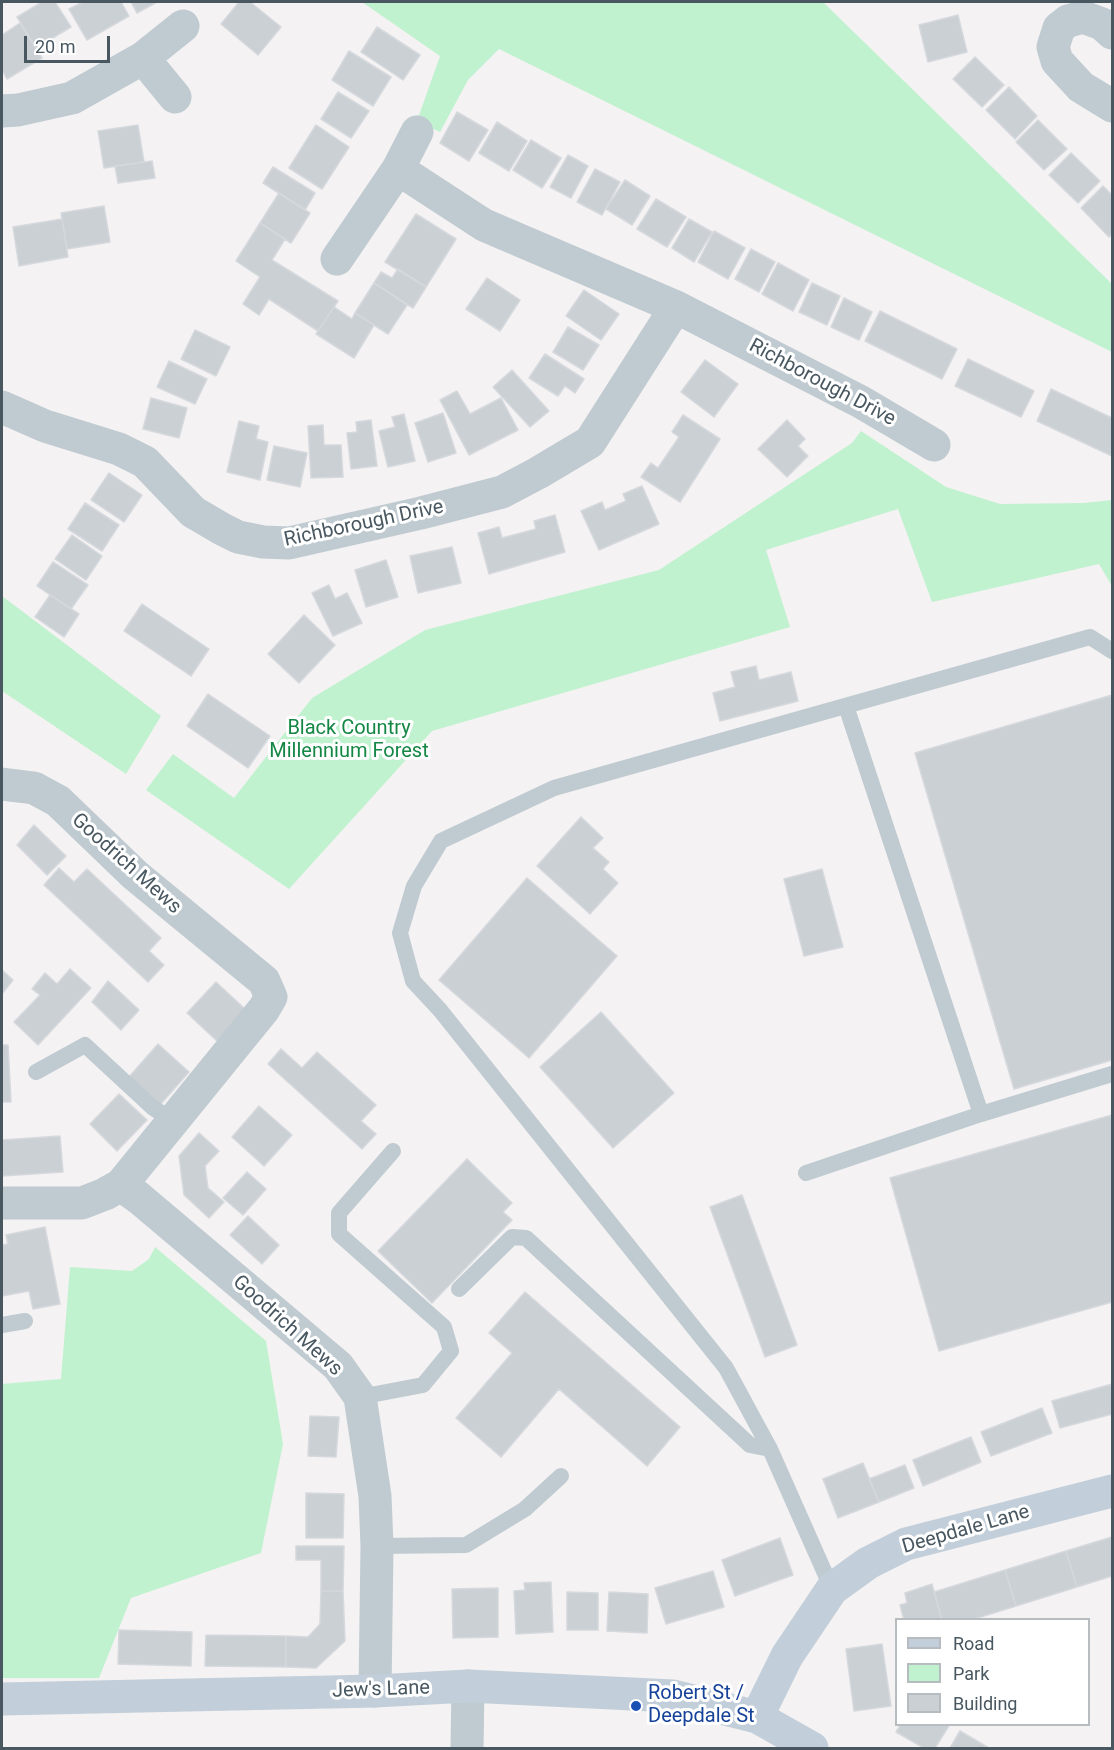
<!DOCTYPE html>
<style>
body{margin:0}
#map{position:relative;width:1114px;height:1750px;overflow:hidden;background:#f4f2f2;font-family:Roboto,sans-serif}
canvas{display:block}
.frame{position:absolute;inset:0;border:3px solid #485760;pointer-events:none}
.legend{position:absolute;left:895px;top:1618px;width:195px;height:108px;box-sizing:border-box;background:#fff;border:2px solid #b6bcbf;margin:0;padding:8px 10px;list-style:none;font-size:18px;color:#485760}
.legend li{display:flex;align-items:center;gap:12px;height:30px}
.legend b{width:30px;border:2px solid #b6bcbf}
.scale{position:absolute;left:24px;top:36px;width:86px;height:27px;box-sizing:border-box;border:3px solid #485760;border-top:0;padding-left:8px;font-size:18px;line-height:21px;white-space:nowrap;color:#485760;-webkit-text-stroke:4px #fff;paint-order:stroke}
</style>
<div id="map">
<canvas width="1114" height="1750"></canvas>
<div class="frame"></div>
<ul class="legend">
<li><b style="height:8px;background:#c2ced9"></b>Road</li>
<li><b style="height:16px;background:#c0f2cf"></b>Park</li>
<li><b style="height:16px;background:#cbd0d4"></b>Building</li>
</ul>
<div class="scale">20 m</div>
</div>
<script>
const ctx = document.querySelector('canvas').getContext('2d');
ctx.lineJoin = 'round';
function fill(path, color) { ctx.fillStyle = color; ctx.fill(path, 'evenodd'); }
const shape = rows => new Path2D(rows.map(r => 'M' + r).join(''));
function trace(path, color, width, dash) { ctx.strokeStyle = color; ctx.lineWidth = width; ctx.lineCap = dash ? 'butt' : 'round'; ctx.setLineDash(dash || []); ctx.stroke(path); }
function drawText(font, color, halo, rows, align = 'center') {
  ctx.font = font + ' Roboto,sans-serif'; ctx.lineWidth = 6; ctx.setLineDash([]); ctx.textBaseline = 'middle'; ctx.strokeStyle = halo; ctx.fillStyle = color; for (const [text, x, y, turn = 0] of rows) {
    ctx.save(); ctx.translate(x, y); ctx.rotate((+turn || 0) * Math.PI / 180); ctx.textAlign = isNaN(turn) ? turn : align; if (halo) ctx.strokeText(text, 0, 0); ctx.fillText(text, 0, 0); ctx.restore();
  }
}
const green = shape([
 [362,2,823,2,1112,284,1112,352,499,49,468,80,440,132,417,121,440,56],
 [861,431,946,487,1000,504,1084,503,1112,500,1112,586,1099,564,932,602,898,509,766,550,790,627,432,731,289,889,146,790,173,754,234,798,312,698,425,630,659,570,852,443],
 [2,596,161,716,126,774,2,691],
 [155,1247,266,1341,283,1444,261,1553,131,1598,99,1678,2,1678,2,1384,61,1379,70,1267,132,1271,149,1259]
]);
const building = shape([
 [42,2,55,2,71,27,36,48,17,17,42,2],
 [83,2,121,2,129,16,87,40,69,9,83,2],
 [131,2,157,2,137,13,131,2],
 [239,2,250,2,281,27,258,55,221,24,239,2],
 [958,15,967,52,928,62,919,25,958,15],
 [20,23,42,58,7,79,2,70,2,35,20,23],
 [377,27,420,55,403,80,361,52,377,27],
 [349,51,391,77,373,106,332,80,349,51],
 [975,57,1004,85,982,107,953,79,975,57],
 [1009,87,1037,116,1015,139,986,110,1009,87],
 [338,92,369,111,351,138,321,119,338,92],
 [457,112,488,130,469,161,440,143,457,112],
 [1038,120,1067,149,1044,170,1016,142,1038,120],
 [497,122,527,141,509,171,479,153,497,122],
 [138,125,144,162,104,168,98,131,138,125],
 [316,125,349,147,322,189,289,168,316,125],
 [531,140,561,158,542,188,513,170,531,140],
 [1071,153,1100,181,1078,203,1049,175,1071,153],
 [568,155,588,166,571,198,550,187,568,155],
 [152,161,155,178,118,183,115,166,152,161],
 [273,167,315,193,305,210,263,183,273,167],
 [595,169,620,182,602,215,577,202,595,169],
 [625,180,650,196,632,225,606,209,625,180],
 [1103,186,1112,195,1112,234,1109,237,1081,208,1103,186],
 [279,193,310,213,291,243,260,223,279,193],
 [656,199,686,217,667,247,637,229,656,199],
 [104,206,110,242,67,249,61,213,104,206],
 [416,214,456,239,426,287,385,262,416,214],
 [62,219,68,257,19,266,13,227,62,219],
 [689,219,712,232,694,262,672,248,689,219],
 [260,223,285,239,272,260,338,301,318,331,269,299,259,315,243,304,260,277,236,261,260,223],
 [714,231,745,248,728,279,698,262,714,231],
 [751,249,775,262,759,292,735,279,751,249],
 [778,263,809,280,793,311,762,294,778,263],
 [398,269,426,287,413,308,374,283,381,272,392,278,398,269],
 [487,278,520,300,500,331,466,309,487,278],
 [374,283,407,305,388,334,355,313,374,283],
 [812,283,840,296,827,325,799,312,812,283],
 [584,290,619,314,601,340,566,316,584,290],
 [844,298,872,312,859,340,831,327,844,298],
 [334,307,352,319,355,313,374,325,354,358,316,334,334,307],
 [880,311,957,349,942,379,865,341,880,311],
 [568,327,599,345,583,370,553,352,568,327],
 [195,330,230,347,216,376,181,359,195,330],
 [545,354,584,379,575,393,565,386,558,396,529,378,545,354],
 [968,359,1034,391,1021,417,955,386,968,359],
 [705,360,738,384,714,417,681,392,705,360],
 [169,361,207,379,195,404,157,387,169,361],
 [512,370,549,411,530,427,493,387,512,370],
 [1051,389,1112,418,1112,456,1037,421,1051,389],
 [457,391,470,414,501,398,518,430,469,455,440,400,457,391],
 [151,398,187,408,179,438,143,429,151,398],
 [443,413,456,453,428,462,415,423,443,413],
 [404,414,415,461,388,467,379,431,395,427,392,417,404,414],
 [683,415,720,439,680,502,641,477,651,463,658,468,679,437,672,432,683,415],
 [371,420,377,466,351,469,347,433,357,432,356,422,371,420],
 [787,420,805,439,798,446,808,456,787,477,758,449,787,420],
 [239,421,259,426,256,439,268,442,260,480,227,472,239,421],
 [323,425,324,445,341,445,343,477,311,478,308,426,323,425],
 [274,446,307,453,300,487,267,480,274,446],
 [109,473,142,495,124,522,91,500,109,473],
 [642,486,659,524,599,550,581,511,602,502,605,510,626,501,623,494,642,486],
 [85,503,119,525,102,551,68,529,85,503],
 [555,515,565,552,489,574,478,533,499,527,502,538,536,529,534,521,555,515],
 [72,535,102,556,86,580,55,559,72,535],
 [452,547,461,583,418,593,410,556,452,547],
 [386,560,398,597,366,607,355,570,386,560],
 [53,562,88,585,71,609,37,586,53,562],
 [329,585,335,599,347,593,362,623,333,636,312,593,329,585],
 [50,595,79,614,64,637,35,617,50,595],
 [142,604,209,649,191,676,124,631,142,604],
 [304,615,335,645,299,683,268,654,304,615],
 [756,666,759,680,791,672,798,701,720,721,713,693,735,687,731,672,756,666],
 [208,694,270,736,248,768,187,726,208,694],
 [1112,695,1112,1060,1014,1089,915,753,1112,695],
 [581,817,603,838,593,848,609,862,603,869,618,883,590,914,537,866,581,817],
 [34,825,66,856,47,875,17,845,34,825],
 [59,868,74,882,87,869,161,938,149,951,164,965,148,982,44,885,59,868],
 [822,869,843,947,804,956,784,879,822,869],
 [527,878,617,956,529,1058,439,980,527,878],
 [70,969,91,988,38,1045,14,1022,40,995,32,989,45,973,57,984,70,969],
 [2,970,13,980,2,994,2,970],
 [108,981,139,1010,121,1030,92,1002,108,981],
 [216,982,246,1010,217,1041,187,1013,216,982],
 [601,1012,674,1093,613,1148,540,1067,601,1012],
 [158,1044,189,1072,159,1106,128,1078,158,1044],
 [2,1045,8,1045,11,1102,2,1102,2,1045],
 [281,1049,302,1068,317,1052,376,1105,361,1121,376,1134,362,1149,268,1064,281,1049],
 [119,1094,147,1120,117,1151,90,1124,119,1094],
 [259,1106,292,1135,264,1166,232,1137,259,1106],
 [1112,1115,1112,1302,939,1351,890,1178,1112,1115],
 [199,1133,219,1151,205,1166,208,1188,224,1202,209,1218,184,1195,179,1156,199,1133],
 [60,1136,63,1172,2,1176,2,1140,60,1136],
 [467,1159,512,1203,503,1212,512,1220,432,1303,378,1251,467,1159],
 [247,1172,266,1189,243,1215,223,1198,247,1172],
 [742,1195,797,1345,765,1357,710,1207,742,1195],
 [248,1216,279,1245,262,1264,230,1235,248,1216],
 [45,1227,60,1304,33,1309,29,1291,2,1296,2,1245,8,1244,6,1235,45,1227],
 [525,1292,680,1427,647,1466,559,1389,501,1457,456,1418,512,1353,489,1333,525,1292],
 [1112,1384,1112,1414,1060,1428,1052,1401,1112,1384],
 [1042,1408,1052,1433,991,1456,981,1432,1042,1408],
 [310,1416,339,1417,336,1457,308,1456,310,1416],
 [971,1437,981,1462,923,1486,913,1460,971,1437],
 [863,1463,879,1502,838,1518,823,1479,863,1463],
 [905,1465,914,1488,879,1502,869,1479,905,1465],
 [306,1493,344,1494,343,1538,306,1538,306,1493],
 [1112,1537,1112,1576,1077,1587,1066,1551,1112,1537],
 [780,1538,793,1575,735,1596,722,1560,780,1538],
 [296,1546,344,1546,343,1591,321,1591,321,1560,296,1560,296,1546],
 [1066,1551,1077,1587,1016,1606,1005,1570,1066,1551],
 [1005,1570,1016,1606,971,1620,942,1620,934,1592,1005,1570],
 [713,1571,724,1607,666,1624,655,1588,713,1571],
 [551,1582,553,1632,516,1634,514,1591,525,1590,524,1583,551,1582],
 [932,1584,942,1620,904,1620,900,1605,907,1603,905,1593,932,1584],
 [498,1588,498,1637,453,1638,452,1589,498,1588],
 [321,1591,343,1591,345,1641,316,1668,286,1667,286,1636,308,1637,320,1624,321,1591],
 [567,1592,598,1593,598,1630,567,1630,567,1592],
 [609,1592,648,1594,647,1633,607,1631,609,1592],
 [119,1630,192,1632,191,1666,118,1664,119,1630],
 [206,1635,286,1636,286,1667,205,1666,206,1635],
 [882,1644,891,1706,854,1711,846,1649,882,1644],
 [901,1724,950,1724,935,1748,924,1748,896,1732,901,1724],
 [960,1731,989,1748,950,1748,960,1731]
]);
const lane = shape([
 [846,706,981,1114],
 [36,1072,85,1045,152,1107,173,1121],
 [806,1173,981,1114,1112,1074],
 [459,1289,512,1237,526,1238,750,1445,770,1449],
 [2,1325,25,1321],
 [360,1397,423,1385,451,1351,444,1327,339,1234,339,1213,393,1151],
 [377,1546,466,1545,525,1509,561,1476],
 [832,1589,770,1449,726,1368,440,1010,413,981,400,933,414,886,441,841,554,788,1090,637,1112,651]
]);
const street = shape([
 [1112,33,1102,24,1083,17,1068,21,1059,28,1053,47,1057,61,1081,87,1112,106],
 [143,58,175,97],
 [2,111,18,110,72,98,143,58,183,26],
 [398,169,417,132],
 [337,259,398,169,484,225,676,307,861,402,934,445],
 [2,407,45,426,119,449,145,462,193,512,222,529,238,537,263,542,289,543,421,513,502,492,538,473,590,442,676,307],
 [2,784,34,788,58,801,135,875,264,981,271,997,264,1009,121,1185,105,1194,82,1203,2,1203],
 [121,1185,139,1198,338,1366,360,1397,375,1496,377,1546,375,1691],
 [467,1748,468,1686]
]);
const secondary = shape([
 [2,1699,375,1691,468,1686,673,1696,757,1717,812,1748],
 [757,1717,787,1656,832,1589,868,1563,906,1544,1112,1491]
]);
const markers = [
 [636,1706,6,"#1a4fb4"]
];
const streetNames = [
 ["Richborough Drive",822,383,28],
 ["Richborough Drive",364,524,-12],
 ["Goodrich Mews",126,864,42],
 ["Goodrich Mews",287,1326,42],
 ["Deepdale Lane",966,1530,-16],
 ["Jew's Lane",381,1690,-2]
];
const parkNames = [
 ["Black Country",349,729],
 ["Millennium Forest",349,752]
];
const transitNames = [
 ["Robert St /",648,1694],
 ["Deepdale St",648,1717]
];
fill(green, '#c0f2cf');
fill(building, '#cbd0d4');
trace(building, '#d5d8dd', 1.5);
trace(lane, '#bfcad1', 16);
trace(street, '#bfcad1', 33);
trace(secondary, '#c2ced9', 33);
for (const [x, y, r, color] of markers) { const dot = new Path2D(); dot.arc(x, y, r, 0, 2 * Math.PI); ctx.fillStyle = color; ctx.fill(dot); trace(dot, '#fff', 2); }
drawText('20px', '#485760', '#fff', streetNames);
drawText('20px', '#148745', '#fff', parkNames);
drawText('20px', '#164399', '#fff', transitNames, 'left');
</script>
